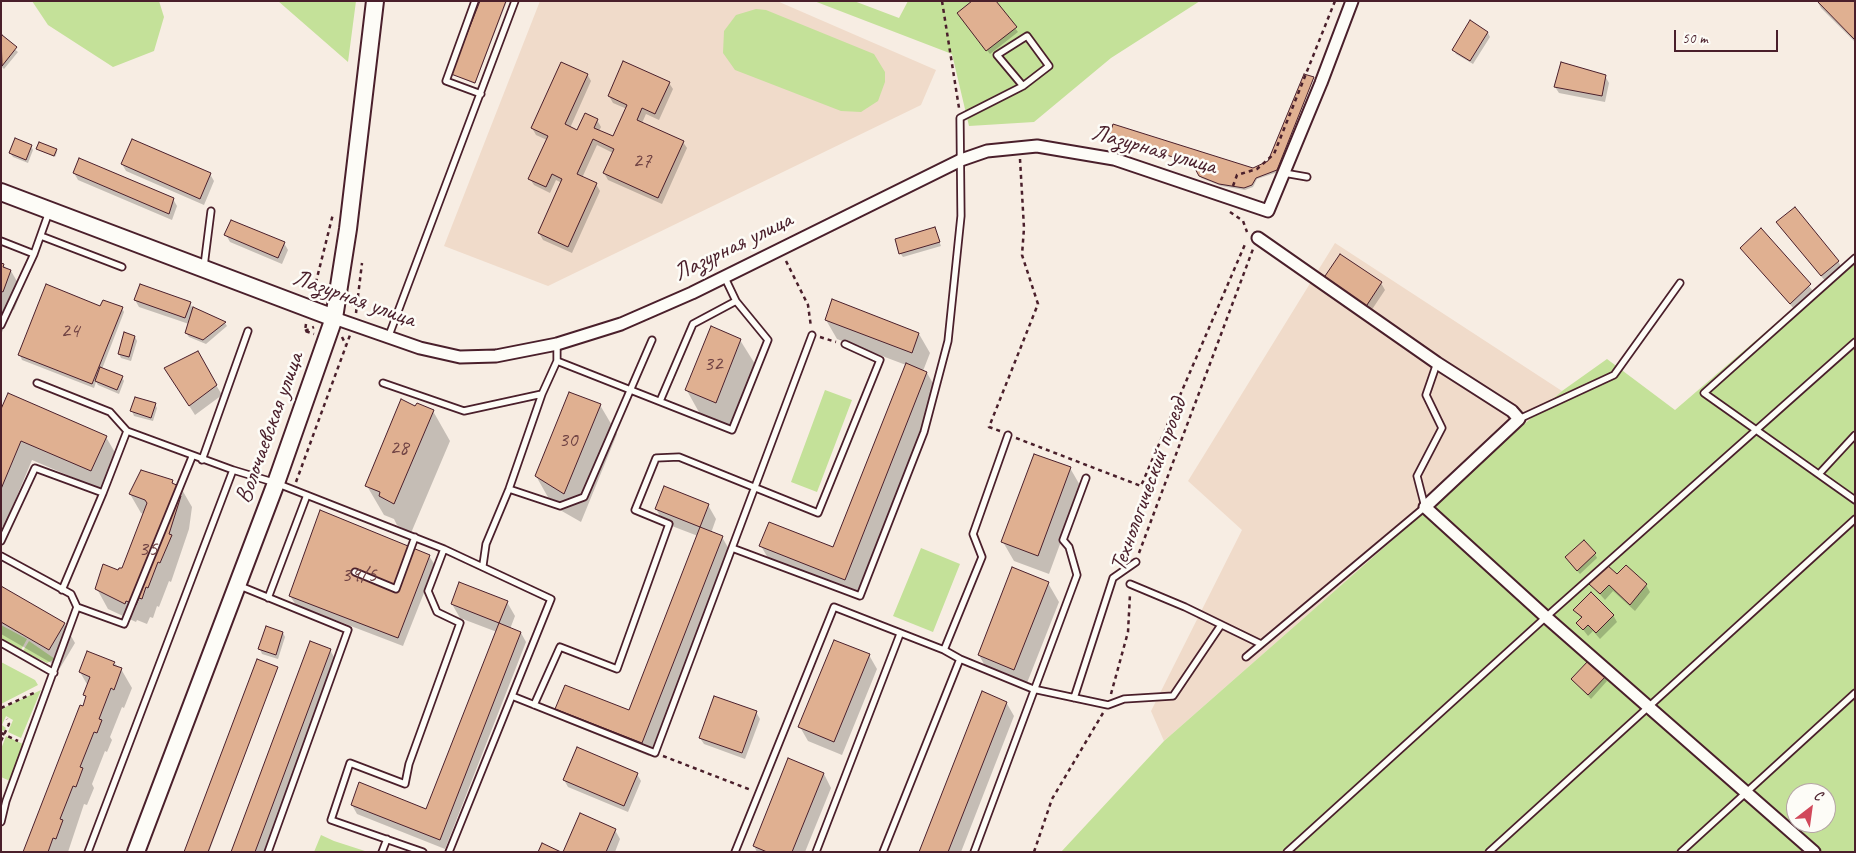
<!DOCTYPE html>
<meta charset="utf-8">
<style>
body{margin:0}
#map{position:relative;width:1856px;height:853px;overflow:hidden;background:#f7ede3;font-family:Caveat,sans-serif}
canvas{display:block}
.frame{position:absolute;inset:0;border:2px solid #4a1f2b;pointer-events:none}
.north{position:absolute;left:1786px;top:783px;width:50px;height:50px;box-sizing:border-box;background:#fdfcf7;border:1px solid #b5a4a5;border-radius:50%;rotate:30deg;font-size:14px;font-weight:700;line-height:20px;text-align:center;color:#4a1f2b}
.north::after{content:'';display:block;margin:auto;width:18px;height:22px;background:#d1495b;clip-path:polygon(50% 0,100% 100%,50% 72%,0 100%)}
.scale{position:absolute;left:1674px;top:30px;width:104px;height:22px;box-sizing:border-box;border:2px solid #4a1f2b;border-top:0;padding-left:6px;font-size:15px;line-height:18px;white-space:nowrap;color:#4a1f2b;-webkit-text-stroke:4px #fdfcf7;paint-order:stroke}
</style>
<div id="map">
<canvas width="1856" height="853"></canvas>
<div class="frame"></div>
<div class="north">С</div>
<div class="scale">50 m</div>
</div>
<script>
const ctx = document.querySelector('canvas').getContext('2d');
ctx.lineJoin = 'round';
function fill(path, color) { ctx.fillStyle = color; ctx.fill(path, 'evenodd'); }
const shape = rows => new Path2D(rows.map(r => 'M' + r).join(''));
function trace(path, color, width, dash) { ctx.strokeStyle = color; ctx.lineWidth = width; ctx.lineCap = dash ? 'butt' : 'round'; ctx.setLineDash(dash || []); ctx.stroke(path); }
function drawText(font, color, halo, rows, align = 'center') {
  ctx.font = font + ' Caveat,sans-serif'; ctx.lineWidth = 5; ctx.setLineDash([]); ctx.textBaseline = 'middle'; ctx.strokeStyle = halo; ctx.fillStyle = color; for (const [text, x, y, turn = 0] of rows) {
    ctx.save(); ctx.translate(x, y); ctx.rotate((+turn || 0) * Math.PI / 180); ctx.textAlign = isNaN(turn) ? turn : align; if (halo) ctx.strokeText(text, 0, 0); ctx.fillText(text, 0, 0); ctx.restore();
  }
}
const built = shape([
 [540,1,777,1,936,70,921,105,548,286,444,246],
 [1335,243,1562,391,1164,741,1151,711,1242,530,1188,481]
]);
const green = shape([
 [32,1,159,1,164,17,154,51,113,67,48,25],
 [278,1,356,1,348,62],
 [814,1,854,1,899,18,908,1,1200,1,1111,58,1034,122,969,126,952,54],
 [756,9,766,10,874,54,885,72,885,82,878,101,861,112,841,111,735,70,723,53,724,31,736,15],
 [1855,255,1855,852,1061,852,1164,741,1562,391,1607,359,1675,410],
 [1796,793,1826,793,1826,823,1796,823],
 [825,390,852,400,817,492,791,482],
 [921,548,960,564,933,632,893,616],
 [1,625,27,639,21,650,1,638],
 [29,641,55,659,47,663,23,651],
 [1,662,35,680,38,685,1,704],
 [41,690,21,738,8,732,13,720,6,716,2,725,6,728,4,731,1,730,1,709],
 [6,736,23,744,10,781,1,777,1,749],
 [321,835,334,841,368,852,314,852]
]);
const shadow = shape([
 [481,1,507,1,475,84,452,74],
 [1817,1,1855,1,1855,42,1821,8],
 [961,18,1015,28,1018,32,990,54],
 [1471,22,1488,33,1490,37,1473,64,1456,54,1454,50],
 [1,38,18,52,4,69,1,66],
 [587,74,591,81,570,128,578,131,597,120,601,127,599,131,614,138,627,109,613,103,609,96,669,83,673,89,659,120,646,114,642,123,683,142,687,148,662,204,608,180,604,173,613,153,597,145,582,178,596,184,600,191,572,253,543,240,539,233,562,183,556,180,550,193,534,185,530,179,547,140,536,135,532,128],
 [1605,76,1609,83,1605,102,1559,93,1555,87],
 [1313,78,1278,172,1257,179,1253,187,1245,190,1221,186,1201,178,1194,164,1110,137,1253,169,1269,162],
 [31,146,33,150,28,163,13,157,10,153],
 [37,149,56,150,57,152,55,157],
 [122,164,210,174,214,181,204,205,126,171],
 [74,173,173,199,177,206,172,220,78,180],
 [934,228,941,246,903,257,900,253],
 [1782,229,1838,261,1842,268,1826,282],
 [1761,230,1814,292,1795,310,1741,248],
 [226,235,284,243,288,250,282,264,230,242],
 [1341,256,1381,283,1385,290,1369,314],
 [1,264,11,271,22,290,14,310,11,309,1,335],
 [135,300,190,303,193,309,225,323,227,326,206,344,189,337,186,333,189,324,139,307],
 [101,307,122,308,124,312,102,369,122,377,124,381,119,394,98,385,96,382,94,388,22,360,20,355],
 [826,320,919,334,930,353,923,371,927,373,938,392,856,598,772,565,761,546,834,549,906,365,837,339],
 [135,337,137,341,131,361,121,358,119,354],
 [740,340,755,364,730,427,700,414,686,389],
 [197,353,222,395,195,415,171,377],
 [155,404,157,408,153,421,134,416,132,411],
 [600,405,617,434,581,522,553,506,536,476],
 [415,408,433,411,450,441,411,533,397,525,394,519,384,515,367,486],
 [1,412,106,437,117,456,102,490,32,460,4,527,1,526],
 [1070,468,1081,487,1049,574,1014,561,1003,542],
 [172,481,175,486,181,488,192,507,189,529,171,582,169,581,159,607,157,606,153,618,150,617,147,624,137,620,136,622,108,609,97,589,122,570,144,514,141,513,130,494],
 [708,505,716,519,711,533,722,537,730,551,649,756,565,722,557,709,629,711,698,536,664,523,656,509],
 [1595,554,1597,558,1580,574,1566,558],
 [429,556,435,565,403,646,296,605,290,596],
 [1617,576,1646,585,1650,592,1635,611,1613,591,1605,600,1591,584],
 [1048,583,1059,602,1025,688,990,675,979,655],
 [1,587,64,624,75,643,60,668,1,634],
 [507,602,515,616,510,629,521,633,526,642,445,849,357,814,352,805,427,810,497,632,460,618,452,604],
 [1575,610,1613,615,1617,622,1600,639,1593,631,1588,636,1578,623,1582,619],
 [283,633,285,637,278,659,262,654,260,649],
 [330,650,338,664,267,852,232,852],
 [869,655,877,669,842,755,808,741,800,727],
 [114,663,121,669,132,688,124,708,122,707,110,737,112,740,107,752,105,751,92,784,94,788,87,805,84,804,68,852,24,852,87,698,85,695,88,686,80,672],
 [277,668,209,852,185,852],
 [1605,677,1607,681,1591,699,1572,679],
 [1006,702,1014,716,961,852,920,852],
 [756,712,760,719,745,759,704,744,700,738],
 [637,774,641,781,628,812,568,787,564,780],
 [824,774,831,788,805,852,757,852,754,846],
 [615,830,620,839,615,852,564,852]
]);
const building = shape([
 [480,1,506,1,475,83,451,74,480,1],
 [972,1,996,1,1017,27,986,51,957,13,972,1],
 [1817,1,1855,1,1855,40,1817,1],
 [1470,20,1488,32,1470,61,1452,50,1470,20],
 [2,35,17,47,2,66,1,36,2,35],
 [623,61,670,82,655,114,642,108,637,120,684,141,658,198,603,173,614,149,593,139,577,174,597,183,568,247,538,233,562,179,552,174,546,187,528,179,548,136,531,128,561,62,588,74,565,124,577,130,585,113,598,119,594,128,613,136,627,105,608,96,623,61],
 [1561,62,1606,75,1602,96,1554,87,1561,62],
 [1304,74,1314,77,1277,170,1256,178,1252,185,1244,188,1219,184,1199,176,1192,163,1109,137,1113,124,1253,168,1268,161,1304,74],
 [15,138,32,145,26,160,9,153,15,138],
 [132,139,211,173,200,199,121,164,132,139],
 [39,142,57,149,54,156,36,149,39,142],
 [79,158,174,198,169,214,73,173,79,158],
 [1795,207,1839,261,1821,276,1776,222,1795,207],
 [231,220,285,242,278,258,224,235,231,220],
 [935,227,940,242,899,254,895,239,935,227],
 [1761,228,1811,284,1790,304,1740,248,1761,228],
 [1340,254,1382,282,1365,308,1323,279,1340,254],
 [1,263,4,264,3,267,11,270,3,292,1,291,1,263],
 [46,284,100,306,103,300,123,307,92,384,18,355,46,284],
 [140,284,191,302,185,318,134,300,140,284],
 [832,299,919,333,912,353,825,320,832,299],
 [193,307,226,322,203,340,185,333,193,307],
 [711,326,741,339,716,403,685,390,711,326],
 [124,332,135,336,129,357,118,354,124,332],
 [198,351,217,385,189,406,164,368,198,351],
 [906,363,927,372,845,580,759,546,769,522,833,547,906,363],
 [100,367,123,376,117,390,95,381,100,367],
 [569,392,601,404,564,494,535,476,569,392],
 [8,393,107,436,91,471,21,441,1,489,1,409,8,393],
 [135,397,156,403,151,418,130,411,135,397],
 [401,399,415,406,417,403,434,410,394,504,379,496,380,492,365,486,401,399],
 [1034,454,1071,467,1038,556,1001,542,1034,454],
 [141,470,173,480,172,483,181,487,178,495,181,496,169,534,172,535,160,563,158,562,148,588,146,587,142,599,139,598,136,605,126,601,125,604,95,589,103,564,118,570,119,568,122,568,147,503,145,500,129,494,141,470],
 [664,486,709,504,700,527,655,509,664,486],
 [320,510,430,555,398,638,289,596,320,510],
 [700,527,723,536,642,743,555,709,565,685,629,710,700,527],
 [1584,540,1596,553,1577,571,1565,557,1584,540],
 [1607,565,1617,574,1626,565,1647,584,1630,605,1609,585,1600,594,1589,584,1607,565],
 [1012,567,1049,582,1014,670,978,655,1012,567],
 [459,582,508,601,499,623,451,604,459,582],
 [1,586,65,623,49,650,1,622,1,586],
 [1591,592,1614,615,1596,633,1588,625,1583,630,1576,623,1582,617,1573,610,1591,592],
 [499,623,521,632,440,840,351,805,359,782,426,809,499,623],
 [266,626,283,632,276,655,258,649,266,626],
 [834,640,870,654,834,742,798,727,834,640],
 [310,641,331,649,255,852,231,852,310,641],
 [87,651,115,662,113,665,122,668,114,690,111,688,99,719,102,720,97,733,94,732,80,767,83,768,76,787,73,786,60,819,63,820,56,839,53,838,48,852,23,852,80,705,83,706,86,696,83,695,90,677,79,672,87,651],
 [257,659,278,667,208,852,184,852,257,659],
 [1589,660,1606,676,1588,695,1571,679,1589,660],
 [982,691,1007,702,948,852,919,852,982,691],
 [714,696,757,711,742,753,699,738,714,696],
 [577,747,638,773,624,806,563,780,577,747],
 [788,758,824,773,792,852,767,852,753,846,788,758],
 [580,813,616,829,606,852,563,852,580,813],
 [542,843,561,852,538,852,542,843]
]);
const path = shape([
 [942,1,959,108],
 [1233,186,1237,175,1257,169,1274,154,1335,1],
 [1230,212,1243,221,1247,232],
 [786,261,808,305,811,327],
 [321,297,315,286,333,214],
 [351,305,358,300,352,298],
 [356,313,362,263],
 [306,324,305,331,314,334],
 [305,331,314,327],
 [342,337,346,345],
 [820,337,836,342],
 [1000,431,989,427,1038,304,1022,255,1024,228,1020,159],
 [1016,438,1141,486,1246,242],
 [296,482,350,335],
 [1139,553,1253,249],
 [1111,694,1128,632,1130,594],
 [1,708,36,692],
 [1,733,18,741],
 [1,741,9,724,7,719],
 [663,756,751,790],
 [1034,852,1052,799,1103,713]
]);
const lane = shape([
 [475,1,446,81,481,94],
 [1284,173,1307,177],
 [41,236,122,267],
 [1,241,34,254],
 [1855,258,1704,393,1855,500],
 [204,266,211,211],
 [1,325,34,254,49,212],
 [388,338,515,1],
 [557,361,732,430,768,340,736,301,725,278],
 [37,383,110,412,127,431],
 [383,383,464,411,542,394],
 [660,401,693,324,736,301],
 [1519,419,1614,375,1680,283],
 [202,460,248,331],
 [1819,474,1855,435],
 [509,489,560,506,584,497,652,340],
 [1,541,35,468,103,493,127,431,233,470],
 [732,548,860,596,924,432,948,341,961,216,960,118,1023,86,1049,66,1027,36,997,55,1023,86],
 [1,556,71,594,77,607,124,624,192,457],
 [483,565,486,544,509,489,542,394,557,361,557,344],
 [355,572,396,589,415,537],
 [1130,584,1185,607,1261,644],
 [240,586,348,630,268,852],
 [62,590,103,493],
 [268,598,307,495],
 [1,643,54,673],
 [944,650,982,557,973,534,1008,435],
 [1246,657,1425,507,1417,476,1442,428,1426,395,1437,363],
 [512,696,655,753,812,335],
 [1074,698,1113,578,1136,562],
 [534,705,560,647,617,669,669,524,635,510,656,458,679,457,818,513,880,360,845,344],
 [1,822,6,801,77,607],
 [88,852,233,470,276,483,444,549,551,599,449,852],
 [382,852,387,839],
 [423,852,331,820,350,763,405,784,409,764,460,623,437,612,428,591,444,549],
 [735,852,834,607,944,650,960,659,1033,689,1108,705,1124,699,1173,696,1221,625],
 [816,852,900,634],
 [883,852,960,659],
 [974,852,1077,575,1069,547,1063,540,1086,478],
 [1287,852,1546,617,1855,342],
 [1489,852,1855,519],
 [1681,852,1855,693]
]);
const street = shape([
 [1258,238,1437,363,1512,411,1519,419,1425,507,1546,617,1814,852],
 [334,318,420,348,460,357,496,356,557,344,621,324,692,293,961,160,987,151,1037,146,1114,159,1268,211,1321,83,1352,1]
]);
const secondary = shape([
 [1,192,334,318],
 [136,852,276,483,334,318,348,229,375,1]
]);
const numberNames = [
 ["27",642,161],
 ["24",70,331],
 ["32",713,364],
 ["30",568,440],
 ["28",399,448],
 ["35",148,549],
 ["39/5",359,575]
];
const streetNames = [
 ["Лазурная улица",1154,150,16],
 ["Лазурная улица",733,247,-26],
 ["Лазурная улица",354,299,20],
 ["Волочаевская улица",270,428,-70],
 ["Технологический проезд",1149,485,-70]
];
fill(built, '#f0dbca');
fill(green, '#c4e199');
fill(shadow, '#0003');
fill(building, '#e0b091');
trace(building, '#4a1f2b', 1);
trace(lane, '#4a1f2b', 9);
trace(street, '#4a1f2b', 15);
trace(secondary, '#4a1f2b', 20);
trace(path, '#4a1f2b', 2.5, [4, 4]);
trace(lane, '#fdfcf7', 5.5);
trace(street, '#fdfcf7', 11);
trace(secondary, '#fdfcf7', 16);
drawText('21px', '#704344', null, numberNames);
drawText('24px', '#4a1f2b', '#fdfcf7', streetNames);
</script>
